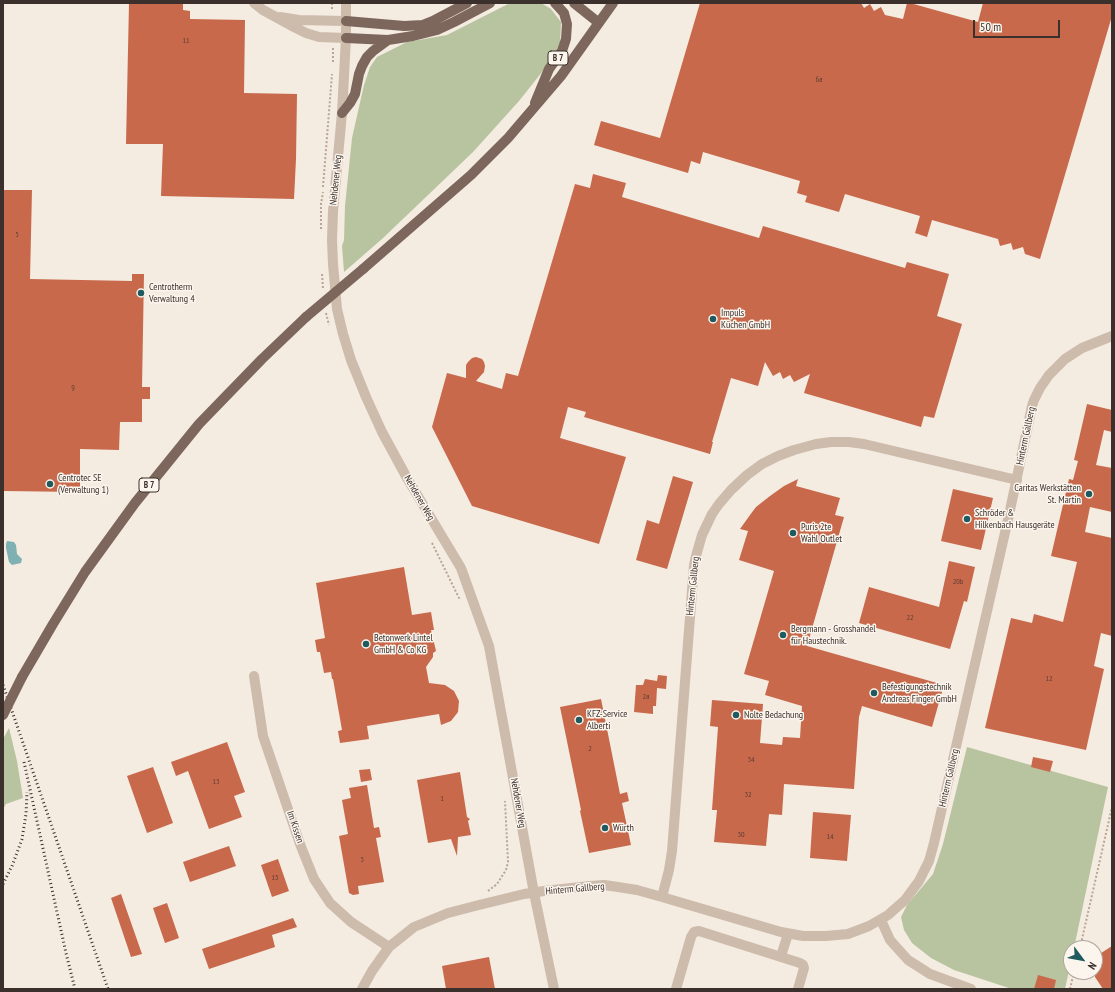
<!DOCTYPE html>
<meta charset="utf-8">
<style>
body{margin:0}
#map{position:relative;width:1115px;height:992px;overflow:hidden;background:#f4ebe1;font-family:"PT Sans Narrow",sans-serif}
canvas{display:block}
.frame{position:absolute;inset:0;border:4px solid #3b302b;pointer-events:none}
.north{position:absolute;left:1063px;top:940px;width:40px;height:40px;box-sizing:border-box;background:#fbf5ee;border:1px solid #aea6a0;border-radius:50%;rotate:122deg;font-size:11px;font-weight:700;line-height:16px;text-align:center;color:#3b302b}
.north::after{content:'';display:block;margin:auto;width:14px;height:18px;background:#1f5a5e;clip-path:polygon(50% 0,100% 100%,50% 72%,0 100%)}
.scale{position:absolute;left:973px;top:20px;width:87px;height:18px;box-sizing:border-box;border:2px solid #3b302b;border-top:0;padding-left:5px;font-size:12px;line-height:14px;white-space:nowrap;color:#3b302b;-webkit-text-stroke:3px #fbf5ee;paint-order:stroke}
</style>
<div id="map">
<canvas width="1115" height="992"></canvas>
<div class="frame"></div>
<div class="north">N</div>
<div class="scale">50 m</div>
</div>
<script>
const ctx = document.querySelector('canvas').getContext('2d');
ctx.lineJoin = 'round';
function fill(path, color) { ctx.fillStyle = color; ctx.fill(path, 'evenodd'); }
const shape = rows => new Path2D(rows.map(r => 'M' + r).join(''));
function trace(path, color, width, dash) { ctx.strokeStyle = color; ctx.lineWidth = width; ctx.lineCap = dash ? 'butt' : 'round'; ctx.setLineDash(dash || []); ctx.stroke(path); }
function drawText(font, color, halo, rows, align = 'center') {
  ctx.font = font + ' "PT Sans Narrow",sans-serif'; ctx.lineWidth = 3; ctx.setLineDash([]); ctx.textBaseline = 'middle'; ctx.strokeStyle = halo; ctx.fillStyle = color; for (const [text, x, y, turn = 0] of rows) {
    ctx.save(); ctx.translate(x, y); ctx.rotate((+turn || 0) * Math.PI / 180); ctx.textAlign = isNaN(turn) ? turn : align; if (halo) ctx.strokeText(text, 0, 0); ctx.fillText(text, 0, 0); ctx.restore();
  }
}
const green = shape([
 [510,3,541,3,551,9,561,22,560,45,550,62,519,101,473,152,382,239,344,272,342,246,344,240,345,206,352,138,364,85,370,67,377,57,407,42,447,35],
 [9,728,17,761,23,798,6,804,3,809,3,739],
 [967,747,1108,787,1074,948,1071,948,1071,961,1065,989,1012,989,954,970,931,958,912,943,904,930,901,917,907,905,933,874,943,844]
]);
const water = shape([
 [7,541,14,542,16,545,17,554,22,559,21,563,12,565,9,562,6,548,6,544]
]);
const building = shape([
 [129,3,183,3,183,10,190,11,190,19,245,20,244,93,297,94,296,159,294,199,161,196,163,144,126,144],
 [700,3,861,3,864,8,870,4,874,11,881,7,885,15,903,19,907,3,910,3,978,22,983,3,1112,3,1112,16,1040,259,1025,254,1023,247,1013,250,1011,243,1000,246,998,239,932,220,927,237,915,233,920,216,845,194,839,212,805,202,807,196,797,193,800,181,703,152,700,164,691,161,688,173,594,145,601,121,660,138],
 [593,174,626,183,622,197,759,238,763,226,905,268,907,262,949,274,937,316,962,324,934,418,924,416,921,427,804,393,810,374,794,382,790,375,783,379,780,372,773,376,765,362,758,386,731,378,712,442,713,442,710,454,584,417,586,412,568,407,560,438,626,457,599,544,472,506,432,427,447,373,466,378,466,365,468,362,472,358,476,357,482,359,484,362,485,366,484,372,476,381,502,389,506,373,518,376,575,184,590,188],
 [3,190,32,190,30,279,132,281,132,274,144,274,142,387,150,387,150,399,142,399,142,422,120,422,119,450,80,449,80,492,3,491],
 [1087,404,1112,410,1112,432,1104,430,1096,465,1112,468,1112,512,1090,507,1085,532,1112,538,1112,636,1101,633,1094,666,1104,669,1086,750,985,728,1011,618,1032,623,1034,614,1063,622,1077,562,1051,556,1069,479,1073,480,1078,461,1074,460],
 [673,476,693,482,667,569,636,560,647,520,659,524],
 [798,479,796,486,840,498,835,515,844,517,807,646,944,685,932,727,862,706,859,717,854,789,784,784,782,815,769,814,766,846,714,842,717,810,712,810,718,727,710,726,712,700,763,704,760,743,782,745,783,737,800,738,802,706,765,695,769,681,744,674,774,571,739,560,748,531,740,529,750,515,756,507,770,496,784,486],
 [953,489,993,498,981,550,941,541],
 [949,561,975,567,967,602,964,601,950,649,859,623,869,587,939,607],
 [404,567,412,615,431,612,434,630,431,630,436,651,433,653,433,657,426,667,429,683,445,685,454,691,459,701,458,712,451,721,441,725,439,714,367,726,369,739,340,743,338,731,342,730,333,679,332,679,331,672,324,673,320,652,317,652,315,640,325,638,316,583],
 [658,675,667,676,666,689,657,688,656,706,653,706,653,714,634,712,636,685,643,685,645,679,657,681],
 [601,699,620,794,627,792,629,801,622,803,631,845,589,853,580,811,581,810,560,707],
 [227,742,245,792,234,796,242,817,209,829,188,771,176,776,171,762],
 [1033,757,1053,761,1050,772,1031,767],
 [153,767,173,823,147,833,127,776],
 [370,769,372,780,361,782,359,770],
 [460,772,467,817,470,819,468,821,471,835,458,837,457,856,451,839,428,843,417,780],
 [367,785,374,828,379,827,381,837,376,838,384,882,358,886,359,894,353,895,349,893,339,836,348,834,342,800,351,798,349,788],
 [813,812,851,815,847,861,810,858],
 [229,846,236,866,190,882,183,862],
 [278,859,289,891,272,897,261,865],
 [121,894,142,954,131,957,111,898],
 [167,903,179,938,165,943,153,908],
 [293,918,297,927,272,935,275,947,209,969,202,949],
 [1112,946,1112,989,1103,989,1095,977,1095,957],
 [489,957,495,989,446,989,442,966],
 [1038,975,1056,980,1054,989,1034,989]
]);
const path = shape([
 [332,3,332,10],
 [333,48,333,64],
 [323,187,332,74],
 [321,229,321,204,323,192],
 [322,274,323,289],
 [326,313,329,325],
 [432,543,460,600],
 [488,891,497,884,506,870,508,862,505,801],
 [1080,948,1112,807],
 [1070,989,1074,972]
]);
const minor = shape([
 [254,3,263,10,294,27,306,33,319,37,346,38],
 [346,3,346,38,342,113,333,211,332,240,333,264,337,309,343,334,351,360,366,397,382,432,407,478,461,568,489,646,534,893,554,989],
 [280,17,299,20,346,21],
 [254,676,263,736,300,844,314,879,330,903,351,922,389,947],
 [662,897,669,870,672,851,694,565,696,556,702,535,712,514,719,504,731,490,747,475,762,464,778,456,794,450,816,444,831,442,849,442,864,444,1017,480],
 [881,920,890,940,908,960,930,974,971,989],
 [781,956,788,934],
 [362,989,372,971,389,947,414,927,448,913,475,906,524,894,544,891,590,886,604,885,618,887,637,890,662,897,781,932,803,936,826,936,848,934,869,926,888,915,905,900,919,881,929,861,934,843,1009,515,1032,406,1034,400,1040,388,1049,375,1065,359,1082,348,1112,336],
 [676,989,691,937,694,932,699,931,800,963,803,965,804,968,798,989]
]);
const major = shape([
 [574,3,599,23],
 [346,21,404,26,423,25,433,21,467,3],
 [346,38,388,40,413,36,437,30,454,22,490,3],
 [535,103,549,69,562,51,566,39,567,24,564,13,555,3],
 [342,113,350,103,355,94,359,74,362,66,367,57,373,51,388,40],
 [363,269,471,175,508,138,561,76,613,3],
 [22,677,53,624,85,572,135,503,199,424,262,359,306,317]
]);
const rail = shape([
 [3,685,108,989],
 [24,762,66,953,75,989],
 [3,884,12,866,22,839,26,814,27,792]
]);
const majorBridge = shape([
 [306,317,363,269],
 [3,715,22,677]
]);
const markers = [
 [141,293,4,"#1f5a5e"],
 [713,319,4,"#1f5a5e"],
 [50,484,4,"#1f5a5e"],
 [1089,494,4,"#1f5a5e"],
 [967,519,4,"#1f5a5e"],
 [793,533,4,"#1f5a5e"],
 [783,635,4,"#1f5a5e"],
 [366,644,4,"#1f5a5e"],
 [874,693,4,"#1f5a5e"],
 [736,715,4,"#1f5a5e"],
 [579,720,4,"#1f5a5e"],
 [605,828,4,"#1f5a5e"]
];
const numberNames = [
 ["11",186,41],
 ["6a",819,80],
 ["5",17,235],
 ["9",73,388],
 ["20b",958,582],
 ["22",910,618],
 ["12",1049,679],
 ["2a",646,697],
 ["2",590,749],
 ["34",751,760],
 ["13",216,782],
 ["32",748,795],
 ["1",442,799],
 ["30",741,835],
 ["14",830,837],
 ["3",362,860],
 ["15",275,878]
];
const shields = [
 [558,58,20],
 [149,485,20]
];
const shieldNames = [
 ["B 7",558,58],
 ["B 7",149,485]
];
const streetNames = [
 ["Nehdener Weg",336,180,-84],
 ["Hinterm Gallberg",1026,436,-78],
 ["Nehdener Weg",419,498,60],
 ["Hinterm Gallberg",693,586,-84],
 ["Hinterm Gallberg",949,778,-77],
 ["Nehdener Weg",518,803,80],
 ["Im Kissen",295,827,71],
 ["Hinterm Gallberg",575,889,-5]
];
const poiNames = [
 ["Centrotherm",149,287],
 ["Verwaltung 4",149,299],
 ["Impuls",721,313],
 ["Küchen GmbH",721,325],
 ["Centrotec SE",58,478],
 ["(Verwaltung 1)",58,490],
 ["Caritas Werkstätten",1081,488,"right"],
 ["St. Martin",1081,500,"right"],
 ["Schröder &",975,513],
 ["Hilkenbach Hausgeräte",975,525],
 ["Puris 2te",801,527],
 ["Wahl Outlet",801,539],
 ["Bergmann - Grosshandel",791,629],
 ["für Haustechnik.",791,641],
 ["Betonwerk Lintel",374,638],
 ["GmbH & Co KG",374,650],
 ["Befestigungstechnik",882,687],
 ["Andreas Finger GmbH",882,699],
 ["KFZ-Service",587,714],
 ["Alberti",587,726],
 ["Nolte Bedachung",744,715],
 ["Würth",613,828]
];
fill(green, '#b8c4a0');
fill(water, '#7fb0b2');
fill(building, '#c8694b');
trace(path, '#b9a596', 2, [2, 2]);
trace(minor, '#cdbbac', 10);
trace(major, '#7d675c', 10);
trace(rail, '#3b302b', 3, [1, 3]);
trace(majorBridge, '#7d675c', 10);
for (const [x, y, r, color] of markers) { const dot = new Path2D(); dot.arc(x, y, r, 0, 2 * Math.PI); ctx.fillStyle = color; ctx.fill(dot); trace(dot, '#fbf5ee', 1.5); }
drawText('8px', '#5e3e33', null, numberNames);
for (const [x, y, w] of shields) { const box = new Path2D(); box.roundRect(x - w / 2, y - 7, w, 14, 3); ctx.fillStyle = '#fbf5ee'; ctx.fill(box); trace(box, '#3b302b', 1); }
drawText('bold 9px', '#3b302b', null, shieldNames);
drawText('10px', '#3b302b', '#fbf5ee', streetNames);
drawText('10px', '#3b302b', '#fbf5ee', poiNames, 'left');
</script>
